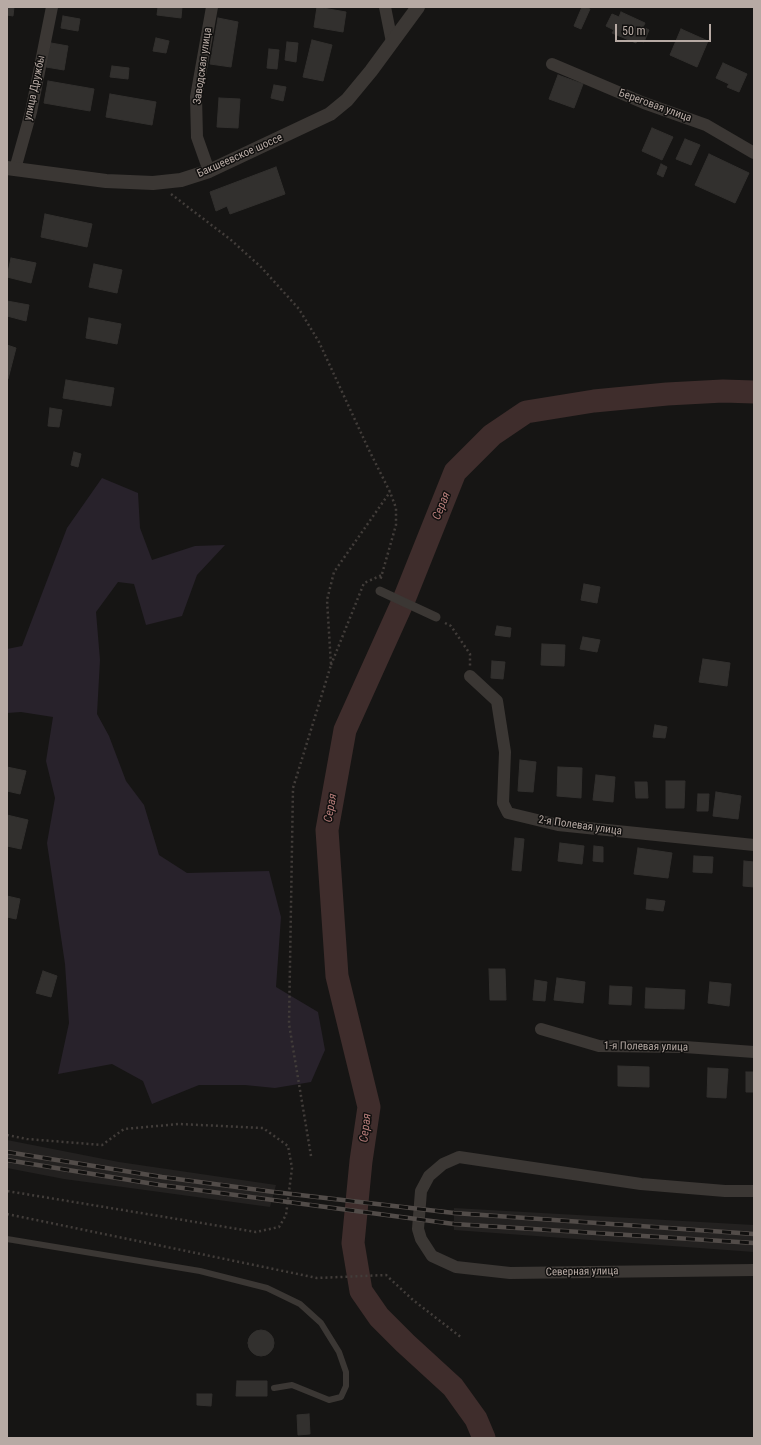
<!DOCTYPE html>
<meta charset="utf-8">
<style>
body{margin:0}
#map{position:relative;width:761px;height:1445px;overflow:hidden;background:#161514;font-family:"Roboto Condensed",sans-serif}
canvas{display:block}
.frame{position:absolute;inset:0;border:8px solid #b7aaa4;pointer-events:none}
.scale{position:absolute;left:615px;top:24px;width:96px;height:18px;box-sizing:border-box;border:2px solid #b7aaa4;border-top:0;padding-left:5px;font-size:12px;line-height:14px;white-space:nowrap;color:#b7aaa4;-webkit-text-stroke:3px #11100f;paint-order:stroke}
</style>
<div id="map">
<canvas width="761" height="1445"></canvas>
<div class="frame"></div>
<div class="scale">50 m</div>
</div>
<script>
const ctx = document.querySelector('canvas').getContext('2d');
ctx.lineJoin = 'round';
function fill(path, color) { ctx.fillStyle = color; ctx.fill(path, 'evenodd'); }
const shape = rows => new Path2D(rows.map(r => 'M' + r).join(''));
function trace(path, color, width, dash) { ctx.strokeStyle = color; ctx.lineWidth = width; ctx.lineCap = dash ? 'butt' : 'round'; ctx.setLineDash(dash || []); ctx.stroke(path); }
function drawText(font, color, halo, rows, align = 'center') {
  ctx.font = font + ' "Roboto Condensed",sans-serif'; ctx.lineWidth = 3; ctx.setLineDash([]); ctx.textBaseline = 'middle'; ctx.strokeStyle = halo; ctx.fillStyle = color; for (const [text, x, y, turn = 0] of rows) {
    ctx.save(); ctx.translate(x, y); ctx.rotate((+turn || 0) * Math.PI / 180); ctx.textAlign = isNaN(turn) ? turn : align; if (halo) ctx.strokeText(text, 0, 0); ctx.fillText(text, 0, 0); ctx.restore();
  }
}
const built = shape([
 [7,1140,119,1162,276,1185,270,1207,64,1179,7,1168],
 [454,1208,754,1225,754,1252,454,1230]
]);
const green = shape([
 [102,478,138,493,140,528,152,560,195,546,225,545,197,575,182,616,146,625,134,584,118,582,96,612,100,660,97,714,109,736,126,781,144,805,159,855,187,873,269,871,281,917,276,987,318,1012,325,1050,311,1082,275,1088,245,1085,199,1085,152,1104,143,1081,112,1064,58,1074,69,1023,65,964,47,843,55,798,46,761,53,717,21,712,7,713,7,649,22,646,67,528]
]);
const river = shape([
 [484,1438,476,1419,453,1387,405,1343,379,1317,361,1291,353,1243,361,1161,369,1107,337,976,327,830,345,730,405,597,455,472,492,435,526,412,594,401,667,394,723,391,754,392]
]);
const building = shape([
 [7,7,14,7,13,16,7,15,7,7],
 [158,7,182,7,181,18,157,15,158,7],
 [317,7,346,12,343,32,314,27,317,7],
 [582,7,590,9,581,29,574,26,582,7],
 [621,12,645,23,643,27,649,30,644,42,637,40,636,43,612,33,614,30,606,26,612,14,619,17,621,12],
 [63,16,80,19,78,31,61,28,63,16],
 [218,18,238,22,231,67,210,64,218,18],
 [681,29,708,41,697,67,670,55,681,29],
 [156,38,169,41,166,53,153,51,156,38],
 [312,40,332,45,323,81,303,77,312,40],
 [287,42,298,43,296,62,285,60,287,42],
 [51,43,68,46,64,70,46,67,51,43],
 [269,49,279,50,277,69,267,68,269,49],
 [723,63,747,74,739,92,727,87,729,84,716,78,723,63],
 [112,66,129,68,128,79,110,77,112,66],
 [558,75,583,84,574,108,549,99,558,75],
 [48,81,94,89,90,111,44,103,48,81],
 [274,85,286,87,283,101,271,98,274,85],
 [110,94,156,102,152,125,106,117,110,94],
 [219,98,240,99,238,128,217,127,219,98],
 [652,128,673,137,662,160,642,151,652,128],
 [685,139,700,145,691,165,676,159,685,139],
 [709,154,749,173,735,203,695,185,709,154],
 [661,164,667,167,663,177,657,174,661,164],
 [276,167,285,194,230,214,227,206,216,211,210,192,276,167],
 [45,214,92,224,87,247,41,237,45,214],
 [11,258,36,263,31,283,7,277,11,258],
 [94,264,122,270,117,293,89,287,94,264],
 [7,301,29,305,26,321,7,316,7,301],
 [89,318,121,324,117,344,86,338,89,318],
 [7,345,16,348,8,379,7,379,7,345],
 [66,380,114,388,111,406,63,398,66,380],
 [50,408,62,410,59,427,48,426,50,408],
 [74,452,81,454,78,467,71,465,74,452],
 [584,584,600,587,597,603,581,600,584,584],
 [497,626,511,628,510,637,495,635,497,626],
 [583,637,600,640,597,652,580,649,583,637],
 [542,644,565,645,564,666,541,665,542,644],
 [703,659,730,663,727,686,699,682,703,659],
 [492,661,505,662,503,679,491,678,492,661],
 [655,725,667,727,665,738,653,737,655,725],
 [520,760,536,762,533,792,518,791,520,760],
 [7,767,26,771,20,794,7,791,7,767],
 [558,767,582,768,581,798,557,796,558,767],
 [596,775,615,777,613,802,593,800,596,775],
 [666,781,685,781,684,808,666,808,666,781],
 [635,782,647,782,648,798,636,798,635,782],
 [716,792,741,796,738,819,713,816,716,792],
 [698,794,709,794,708,811,697,811,698,794],
 [7,815,28,820,21,849,7,846,7,815],
 [515,838,524,839,521,871,512,870,515,838],
 [560,843,584,846,582,864,558,861,560,843],
 [594,846,603,847,603,862,593,861,594,846],
 [638,848,672,853,668,878,634,874,638,848],
 [694,856,713,857,712,873,693,872,694,856],
 [744,861,754,862,754,887,743,886,744,861],
 [7,896,20,899,16,919,7,917,7,896],
 [647,899,665,901,663,911,646,909,647,899],
 [489,969,505,969,506,1000,490,1000,489,969],
 [43,971,57,976,51,997,36,993,43,971],
 [557,978,585,982,583,1003,554,1000,557,978],
 [535,980,547,982,545,1001,533,1000,535,980],
 [710,982,731,984,729,1006,708,1003,710,982],
 [610,986,632,987,631,1005,609,1004,610,986],
 [646,988,685,990,684,1009,645,1008,646,988],
 [618,1066,649,1067,649,1087,618,1086,618,1066],
 [708,1068,728,1069,726,1098,707,1097,708,1068],
 [746,1072,754,1072,754,1092,746,1092,746,1072],
 '248 1343a13 13 0 1 1 26 0a13 13 0 1 1-26 0Z',
 [237,1381,267,1381,267,1396,236,1396,237,1381],
 [197,1394,212,1394,211,1406,197,1405,197,1394],
 [309,1414,310,1434,298,1435,297,1415,309,1414]
]);
const path = shape([
 [171,194,231,240,261,267,299,309,319,342,368,448,390,492,396,508,396,525,380,581],
 [445,623,451,626,470,654,470,666],
 [331,665,364,583,382,575],
 [7,1135,27,1139,102,1145,124,1129,179,1124,263,1128,288,1146,292,1168,286,1215,279,1227,256,1232,7,1191],
 [311,1156,289,1024,293,788,331,665,327,600,334,572,390,492],
 [7,1214,317,1278,386,1275,413,1300,462,1338]
]);
const service = shape([
 [7,1239,200,1271,267,1288,300,1304,321,1323,339,1352,346,1372,346,1386,341,1397,329,1400,292,1385,274,1388]
]);
const pedestrian = shape([
 [380,591,436,617]
]);
const minor = shape([
 [385,7,392,42],
 [552,64,644,103,706,125,754,153],
 [15,169,31,112,52,7],
 [209,171,197,137,196,97,212,7],
 [470,676,497,701,505,752,503,803,508,813,558,825,754,845],
 [541,1029,599,1046,685,1047,754,1052],
 [754,1191,725,1191,641,1184,459,1157,443,1164,429,1176,421,1191,418,1229,421,1239,432,1256,456,1267,510,1273,754,1270]
]);
const tertiary = shape([
 [7,168,106,181,153,183,181,180,209,171,330,114,347,100,371,71,418,7]
]);
const rail = shape([
 [7,1152,162,1177,274,1192,454,1213,754,1234],
 [7,1160,160,1185,454,1224,754,1243]
]);
const streetNames = [
 ["Заводская улица",203,66,-82],
 ["улица Дружбы",35,88,-78],
 ["Береговая улица",655,106,20],
 ["Бакшеевское шоссе",240,156,-24],
 ["2-я Полевая улица",580,826,8],
 ["1-я Полевая улица",646,1047,1],
 ["Северная улица",582,1272,-1]
];
const waterNames = [
 ["Серая",442,506,-68],
 ["Серая",331,808,-80],
 ["Серая",366,1128,-83]
];
fill(built, '#232120');
fill(green, '#28222b');
trace(river, '#3f2d2c', 23);
fill(building, '#32302e');
trace(building, '#32302e', 1);
trace(path, '#423d3a', 2.5, [2, 3]);
trace(service, '#3b3734', 6);
trace(pedestrian, '#3b3734', 9);
trace(minor, '#3b3734', 12);
trace(tertiary, '#3b3734', 14);
trace(rail, '#524c49', 4.5);
trace(rail, '#11100f', 3, [9]);
drawText('11px', '#b7aaa4', '#11100f', streetNames);
drawText('italic 12px', '#b57c79', '#11100f', waterNames);
</script>
